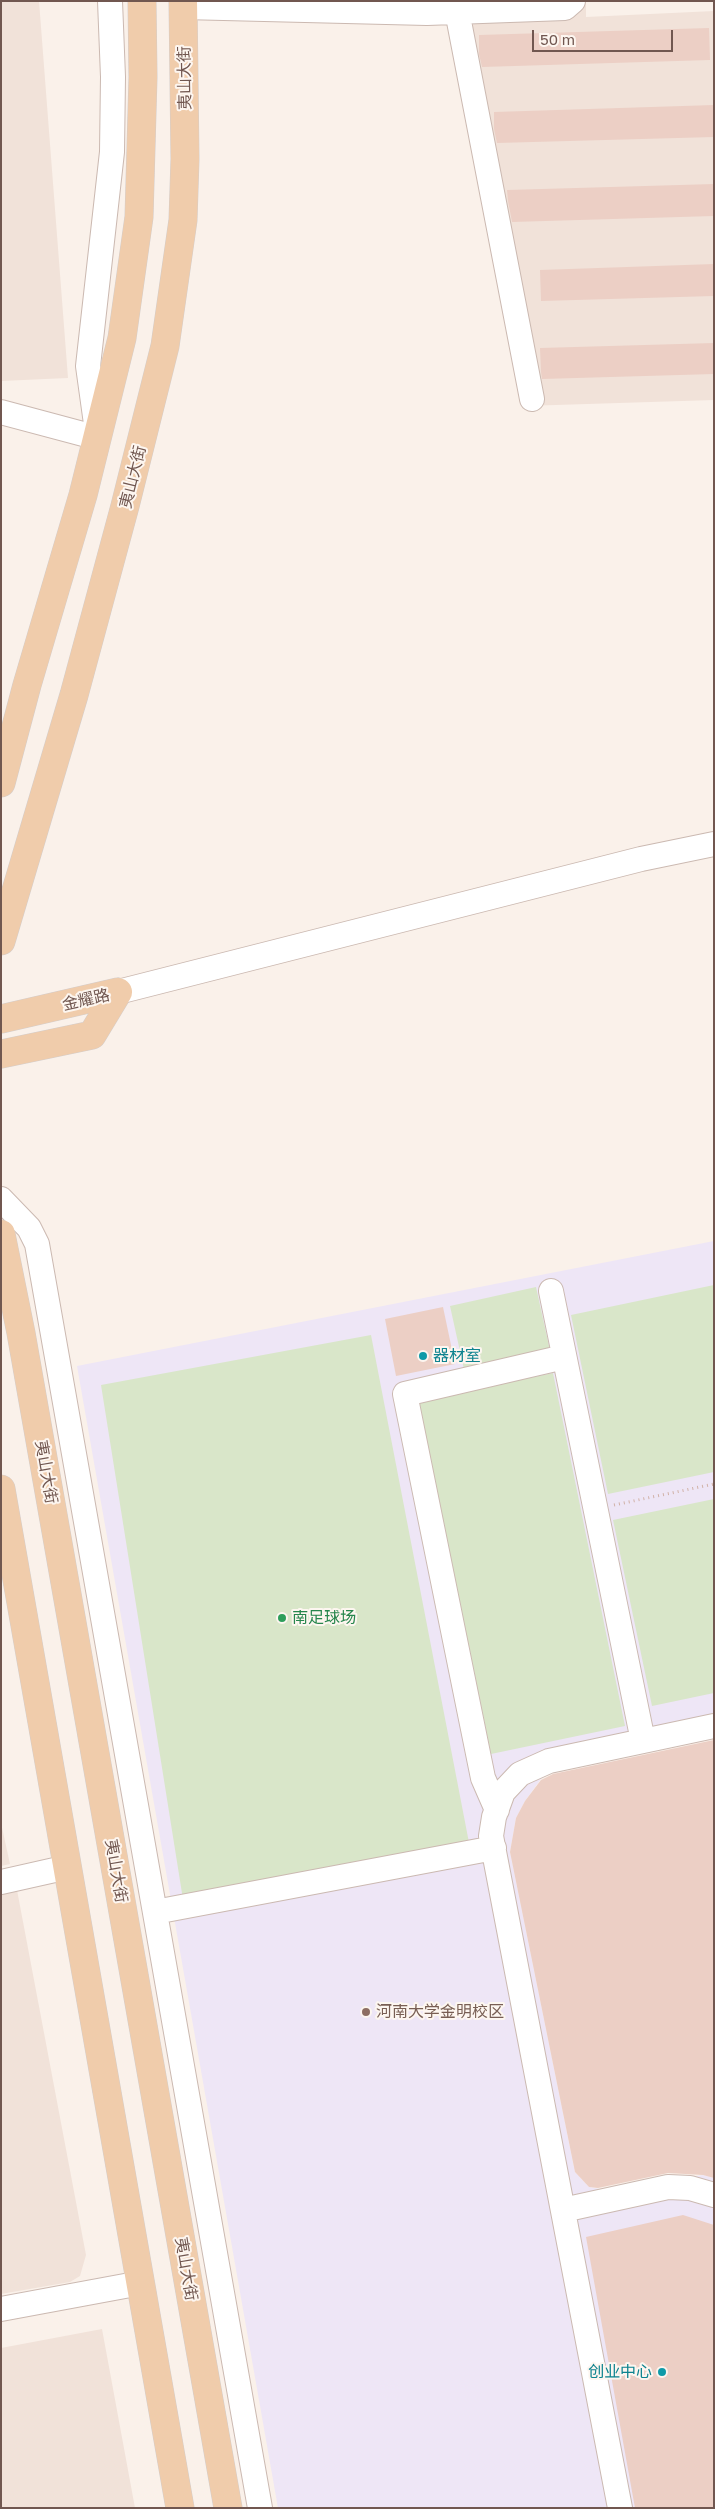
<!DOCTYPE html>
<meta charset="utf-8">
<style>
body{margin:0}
#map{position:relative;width:715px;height:2509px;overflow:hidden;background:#faf1ea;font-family:"Golos Text",sans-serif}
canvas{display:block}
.frame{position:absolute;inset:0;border:2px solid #715750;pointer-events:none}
.scale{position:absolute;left:532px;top:30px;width:141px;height:22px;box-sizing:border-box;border:2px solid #715750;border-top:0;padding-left:6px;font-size:15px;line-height:18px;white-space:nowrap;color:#715750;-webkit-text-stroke:4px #fdf6f0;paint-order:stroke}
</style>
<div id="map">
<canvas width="715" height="2509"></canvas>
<div class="frame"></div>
<div class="scale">50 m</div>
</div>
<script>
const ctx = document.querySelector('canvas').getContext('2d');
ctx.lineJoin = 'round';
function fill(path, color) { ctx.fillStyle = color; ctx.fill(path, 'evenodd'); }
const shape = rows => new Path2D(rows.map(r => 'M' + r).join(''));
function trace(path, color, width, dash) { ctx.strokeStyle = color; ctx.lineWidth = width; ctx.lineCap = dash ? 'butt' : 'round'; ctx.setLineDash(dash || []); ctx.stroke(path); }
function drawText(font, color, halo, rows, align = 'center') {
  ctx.font = font + ' "Golos Text","Noto Sans SC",sans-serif'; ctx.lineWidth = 4; ctx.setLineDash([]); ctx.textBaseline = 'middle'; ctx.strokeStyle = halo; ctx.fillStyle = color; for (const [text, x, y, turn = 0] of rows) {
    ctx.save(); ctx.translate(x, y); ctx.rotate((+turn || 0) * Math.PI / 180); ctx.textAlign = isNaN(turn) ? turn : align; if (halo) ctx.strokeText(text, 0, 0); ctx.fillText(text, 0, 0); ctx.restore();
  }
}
const residential = shape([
 [1,1,39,1,68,378,1,381],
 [437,1,586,1,586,17,714,11,714,400,524,406,452,30],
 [1,1823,10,1864,1,1866],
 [17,1890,86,2255,80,2276,70,2282,1,2294,1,1894],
 [102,2329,135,2508,1,2508,1,2348]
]);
const education = shape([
 [714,1241,714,1737,556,1769,541,1779,525,1801,516,1818,510,1852,575,2172,589,2187,606,2190,703,2175,714,2178,714,2508,278,2508,77,1366]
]);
const green = shape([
 [714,1285,714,1472,608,1494,571,1315],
 [536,1287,551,1355,465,1374,450,1306],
 [371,1335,471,1853,185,1912,101,1385],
 [553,1373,625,1726,491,1754,419,1401],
 [714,1499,714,1693,652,1706,613,1520]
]);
const building = shape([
 [709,28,710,60,482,67,479,54,479,35],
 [714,105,714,137,497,143,494,129,494,112],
 [714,184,714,216,512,222,508,201,507,190],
 [714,264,714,296,541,301,540,270],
 [714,343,714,374,542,379,541,372,540,348],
 [443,1307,455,1364,396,1376,385,1319],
 [714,1740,714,2178,703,2175,668,2173,598,2188,589,2187,575,2172,510,1852,516,1818,525,1801,541,1780,553,1774],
 [683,2215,714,2225,714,2508,635,2508,586,2237]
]);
const path = shape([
 [614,1505,714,1484]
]);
const minor = shape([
 [183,7,427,13,565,8,573,1],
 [457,11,532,399],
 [1,412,98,438,88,366,112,152,113,77,110,1],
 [118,992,641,859,714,844],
 [1,1199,29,1228,37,1244,260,2508],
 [551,1291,643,1741],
 [497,1810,483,1778,405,1394,564,1357],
 [1,1882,68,1867],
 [155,1912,494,1848],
 [563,2210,668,2187,690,2188,714,2195],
 [1,2309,141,2283],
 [620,2508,491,1836,494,1817,503,1792,520,1774,549,1761,714,1726]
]);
const major = shape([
 [1,783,27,685,83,495,122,338,139,217,143,77,142,1],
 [1,941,74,695,125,506,165,346,183,220,185,159,183,1],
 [1,1019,118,992],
 [1,1054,92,1035,118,992],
 [1,1234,21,1333,228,2508],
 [1,1489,180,2508]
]);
const markers = [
 [423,1356,5,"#0f9aa8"],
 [282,1618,5,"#2e9e5b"],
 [366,2012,5,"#8d6e63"],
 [662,2372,5,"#0f9aa8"]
];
const streetNames = [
 ["夷山大街",185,78,-91],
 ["夷山大街",133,477,-76],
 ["金耀路",86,1000,-13],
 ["夷山大街",46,1472,80],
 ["夷山大街",116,1871,80],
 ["夷山大街",186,2269,80]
];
const cultureNames = [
 ["器材室",433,1356],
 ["创业中心",652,2372,"right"]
];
const leisureNames = [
 ["南足球场",292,1618]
];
const educationNames = [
 ["河南大学金明校区",376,2012]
];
fill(residential, '#f1e2d9');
fill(education, '#eee6f6');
fill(green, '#d9e6c9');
fill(building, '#eccfc5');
trace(minor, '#cbb9b1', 26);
trace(major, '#d4cdca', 29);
trace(path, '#d1b2a8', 3, [1, 4]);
trace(minor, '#fff', 24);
trace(major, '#f0ccab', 28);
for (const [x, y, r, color] of markers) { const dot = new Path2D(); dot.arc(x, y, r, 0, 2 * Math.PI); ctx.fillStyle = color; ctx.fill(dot); trace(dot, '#fdf6f0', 2); }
drawText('16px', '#715750', '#fdf6f0', streetNames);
drawText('16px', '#0d838f', '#fdf6f0', cultureNames, 'left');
drawText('16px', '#27864d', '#fdf6f0', leisureNames, 'left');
drawText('16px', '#785e54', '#fdf6f0', educationNames, 'left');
</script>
